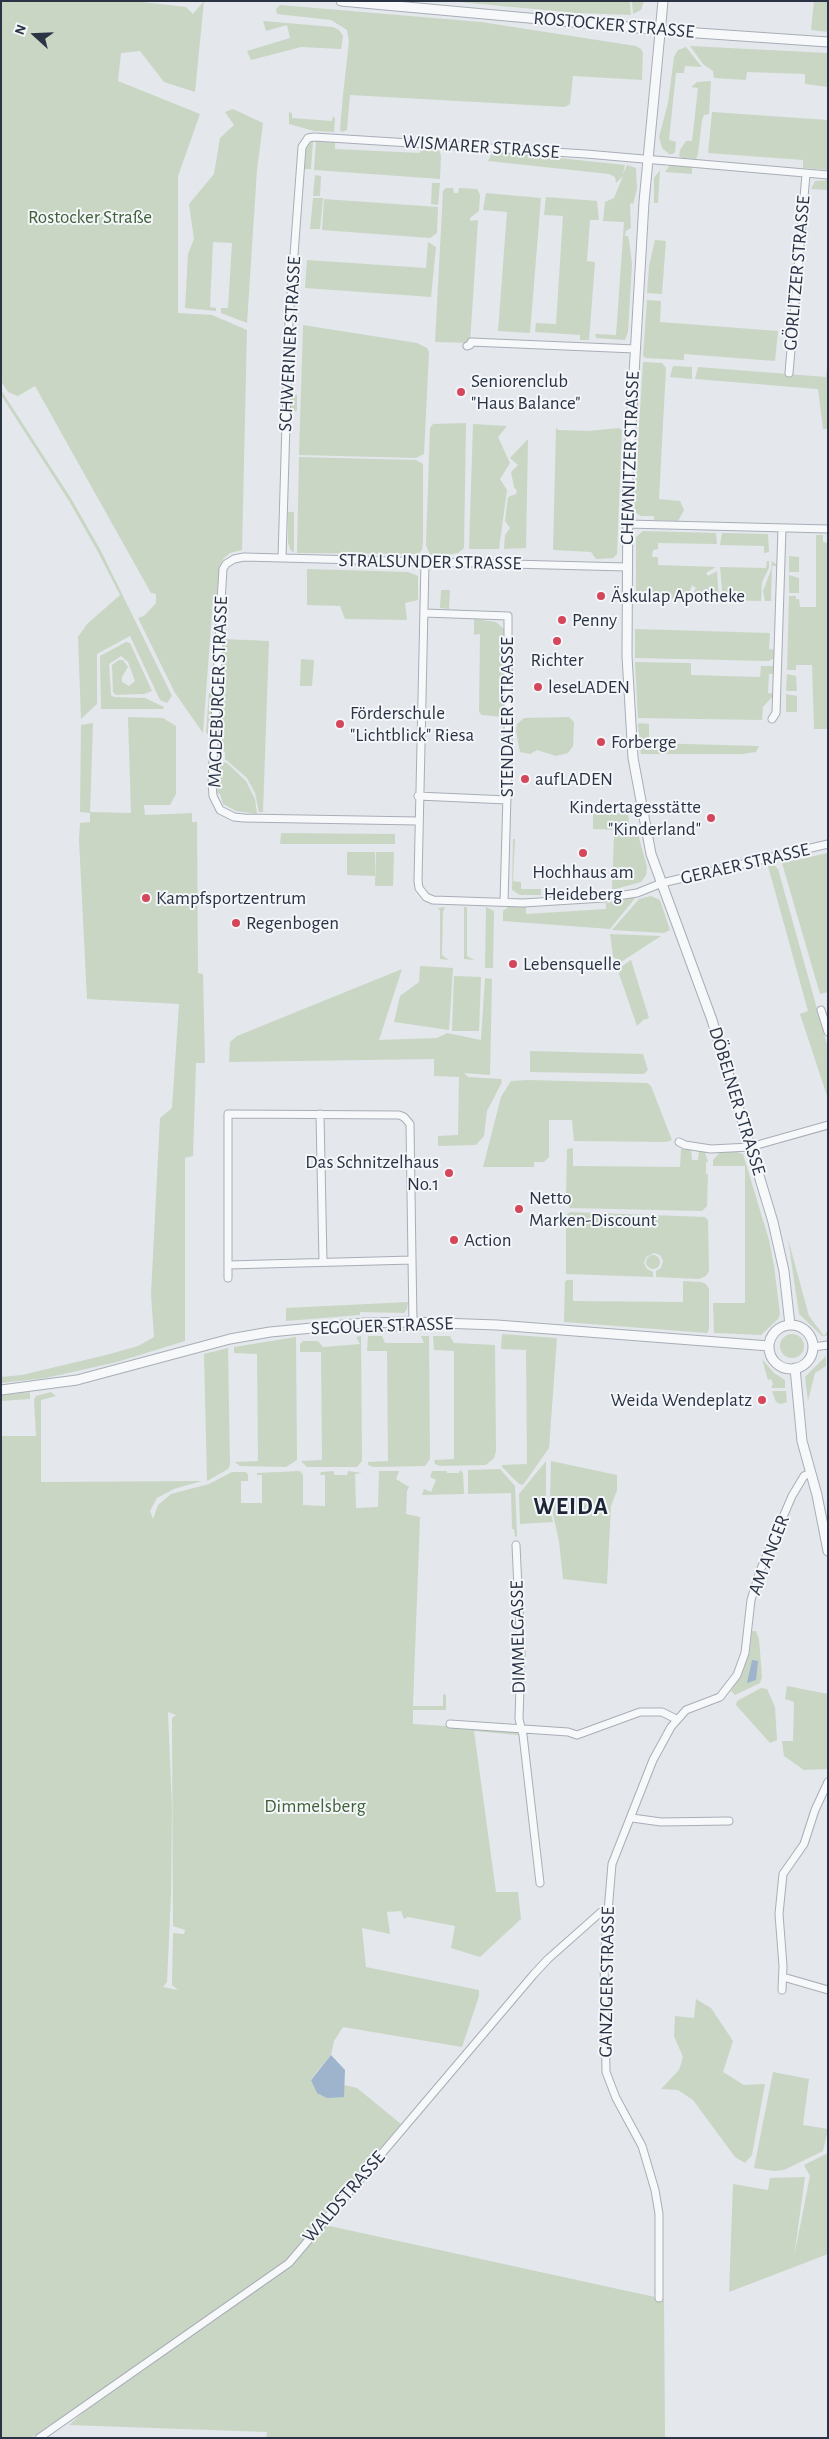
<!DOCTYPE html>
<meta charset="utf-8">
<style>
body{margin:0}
#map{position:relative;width:829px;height:2439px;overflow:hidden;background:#e4e7ec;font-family:"Alegreya Sans",sans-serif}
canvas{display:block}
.frame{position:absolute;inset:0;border:2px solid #2a3445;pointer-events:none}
.north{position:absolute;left:10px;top:10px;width:50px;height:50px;-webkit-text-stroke:4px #f4f6f9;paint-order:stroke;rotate:290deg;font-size:14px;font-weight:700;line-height:20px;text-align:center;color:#2a3445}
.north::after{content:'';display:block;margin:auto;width:18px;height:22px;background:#2a3445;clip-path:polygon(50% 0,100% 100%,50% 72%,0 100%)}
</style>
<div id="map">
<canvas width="829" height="2439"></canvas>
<div class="frame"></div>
<div class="north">N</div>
</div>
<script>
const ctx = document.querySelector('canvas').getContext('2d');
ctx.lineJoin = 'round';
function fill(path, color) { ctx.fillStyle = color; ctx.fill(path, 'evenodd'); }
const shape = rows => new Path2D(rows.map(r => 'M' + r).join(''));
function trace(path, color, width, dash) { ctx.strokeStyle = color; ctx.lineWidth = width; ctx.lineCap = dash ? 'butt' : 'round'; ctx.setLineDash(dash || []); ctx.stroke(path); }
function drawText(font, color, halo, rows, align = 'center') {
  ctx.font = font + ' "Alegreya Sans",sans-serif'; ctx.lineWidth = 4; ctx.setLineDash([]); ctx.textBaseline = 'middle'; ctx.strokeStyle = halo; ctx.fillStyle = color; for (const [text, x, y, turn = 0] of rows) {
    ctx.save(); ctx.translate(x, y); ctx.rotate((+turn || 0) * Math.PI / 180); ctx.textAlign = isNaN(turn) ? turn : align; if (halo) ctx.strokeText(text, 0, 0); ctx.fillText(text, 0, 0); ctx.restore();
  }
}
const green = shape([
 [1,1,134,1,186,7,193,14,204,1,195,92,164,82,140,51,121,53,118,81,200,114,178,176,178,313,212,315,247,330,242,550,230,553,224,558,219,567,217,599,213,599,203,733,175,693,138,618,144,616,156,603,156,594,151,593,35,386,18,396,8,392,1,381],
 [448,1,621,1,630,2,631,15,577,13],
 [644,1,641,10,633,14,632,2],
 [814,1,828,1,828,32,811,30],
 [280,5,481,22,636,46,641,49,643,53,642,80,573,76,570,104,565,107,350,95,347,130,342,132,340,130,343,95,349,41,347,30,331,20,277,14,276,9],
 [263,21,333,27,339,30,343,36,341,49,301,47,251,60,247,51,290,38,287,25,266,31],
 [690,46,828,53,828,87,805,84,805,74,747,72,746,80,714,78,713,71,703,64],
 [686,47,702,67,685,66,684,73,676,73,669,140,676,142,675,152,673,154,669,154,662,148,659,137,668,103,674,57,678,50],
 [711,81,709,114,704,115,702,120,698,154,696,159,682,158,679,156,680,150,686,141,692,141,698,88,691,87,697,82],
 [233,109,263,123,257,170,247,323,221,313,221,308,228,308,232,243,213,242,210,307,216,308,216,311,185,308,188,254,194,239,189,204,214,174,220,138,234,125,225,112],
 [289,112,292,113,292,118,332,121,333,116,335,119,334,132,314,131,289,124],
 [712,112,828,120,828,170,803,168,803,160,708,153],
 [313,141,311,169,304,169,306,146],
 [316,141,335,142,335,149,420,153,422,147,439,149,441,156,440,179,314,170],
 [493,151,625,165,623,174,627,165,636,168,637,189,633,204,630,203,631,228,626,231,625,236,628,236,629,240,632,264,628,332,625,340,596,338,595,334,616,335,624,222,603,221,605,202,614,198,623,176,616,183,615,177,609,174,488,161],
 [670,165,692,167,692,174,665,172],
 [660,170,658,203,654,203,654,178],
 [315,175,321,176,320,196,313,196],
 [828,180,828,190,811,189,815,181],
 [432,183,440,183,438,205,431,204],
 [446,188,453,188,454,193,458,193,459,188,477,189,480,195,479,211,470,218,470,221,478,220,470,343,435,342,443,191],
 [486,193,541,198,530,333,498,331,507,212,483,210],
 [546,197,597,201,599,220,590,220,587,261,595,262,589,340,580,340,580,335,535,332,536,323,556,324,563,216,544,215],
 [313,198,323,198,320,229,310,229],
 [324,199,438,207,437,233,430,238,322,230],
 [655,240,666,241,662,294,647,293,649,266],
 [428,242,436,247,431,297,305,288,307,260,426,268],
 [647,300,661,301,660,322,778,331,775,361,684,354,684,360,646,358,643,356],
 [303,325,417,343,427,348,429,352,424,454,416,458,299,455],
 [828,353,828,429,823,429,818,389,695,379,698,367,826,377],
 [643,362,662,363,666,368,659,499,680,501,684,510,678,521,654,520,654,516,641,516,636,513,634,508],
 [673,366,692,367,692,379,670,377],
 [1,390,72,500,101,551,172,696,167,703,160,700,130,636,97,654,97,704,81,719,78,637,87,624,120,595,98,552,69,501,1,395],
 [290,395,297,395,297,411,290,411],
 [466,423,464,548,458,553,448,555,430,555,426,545,430,428,433,424],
 [473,424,507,426,498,437,510,463,500,479,507,490,499,549,469,549],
 [556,428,558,430,588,431,619,428,622,430,617,554,613,558,596,559,591,552,553,550],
 [528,439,526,548,504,549,505,535,510,528,505,521,508,497,516,494,517,491,514,487,511,472,518,465,510,458],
 [299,457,416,460,423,464,423,541,422,550,418,554,297,553],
 [288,512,294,512,294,552,291,551,288,543],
 [643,531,716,533,717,544,658,543,658,549,653,550,652,557,658,557,658,565,716,567,706,573,708,576,717,571,719,600,690,599,696,588,692,585,687,599,636,598,636,537],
 [722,533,768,534,769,552,764,553,764,546,720,545],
 [816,535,823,535,823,542,828,543,828,729,814,729,812,665,796,665,796,670,787,670,789,596,796,596,796,599,799,599,800,607,816,607],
 [789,556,799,557,799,572,789,572],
 [767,561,769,561,769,568,762,582,761,601,723,600,720,567,766,568],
 [772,561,778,566,772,566,771,601,765,601,763,591,771,570],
 [307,569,408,572,418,576,418,600,405,603,407,620,345,619,340,606,307,605],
 [789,575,799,578,799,593,789,593],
 [441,590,450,590,449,609,440,608],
 [474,619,496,622,504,629,503,717,482,715,479,712,480,634,474,635],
 [635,629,770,633,769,649,776,650,775,658,769,661,635,658],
 [223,639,269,641,263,812,259,812,255,793,247,778,225,759,225,752,217,746],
 [126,642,130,643,152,691,144,694,116,695,113,692,112,665,119,660,123,660,128,667,122,677,122,682,129,686,135,681,128,662,121,656,109,664,111,695,114,697,145,698,164,707,163,709,101,709,100,656],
 [301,659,314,660,312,686,300,686],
 [635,662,691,663,691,675,760,677,761,666,773,666,776,668,775,674,769,674,768,693,775,694,763,707,762,720,638,718],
 [787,674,796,676,797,691,786,691],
 [214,692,211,735,208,735,206,732,209,693],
 [786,694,797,696,797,712,786,712],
 [128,717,163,718,176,726,176,794,170,805,144,805,145,815,192,813,192,822,197,822,198,973,203,974,205,1063,196,1063,193,1156,185,1158,185,1341,117,1362,46,1378,1,1383,1,1377,22,1375,110,1354,138,1346,154,1337,151,1294,160,1118,172,1108,179,1004,87,999,79,840,80,823,90,822,90,813,80,812,81,725,93,723,90,812,131,813],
 [569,717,574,722,573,746,568,753,556,756,537,750,530,754,520,752,516,731,517,724,524,718],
 [639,723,649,724,649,743,759,746,756,752,743,754,641,754,638,725],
 [217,761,227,763,246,781,255,799,257,814,236,811,223,804,220,794,217,793],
 [628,810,629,824,619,830,593,829,593,813,617,813],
 [633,825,638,834,647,867,646,875,641,882,612,890,614,834,619,833],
 [281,833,395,834,395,844,280,844],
 [513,839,515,839,513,881,521,882,521,889,541,889,541,895,520,895,512,890],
 [347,852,375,852,375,876,347,875],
 [376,852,394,852,393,886,375,886],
 [828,853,828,992,820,994,782,863],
 [774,865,778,869,828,1048,828,1099,800,1014,808,1011,768,866],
 [651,896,660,900,670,930,664,933,612,930,639,899],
 [636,897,610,929,503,921,503,911,508,907,526,907,526,914,606,909,606,903],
 [445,907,443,912,442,955,449,960,440,959,440,911,438,908],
 [464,907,467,907,467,956,474,960,464,959],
 [486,907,494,911,493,968,485,968],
 [610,934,661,936,621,962,613,957],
 [631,960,649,1018,643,1020,637,1026,619,974,621,967],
 [420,966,453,968,449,1030,394,1022,400,996,419,982],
 [402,969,379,1040,437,1038,447,1033,481,1040,485,978,492,979,490,1075,464,1073,468,1077,501,1079,502,1082,487,1111,484,1136,476,1145,438,1146,438,1136,458,1135,459,1077,434,1076,434,1059,229,1062,230,1042,237,1036],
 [454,976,481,977,479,1031,452,1031],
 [530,1051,643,1054,648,1070,644,1074,530,1072],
 [528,1080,647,1083,651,1086,672,1140,666,1142,574,1141,572,1120,549,1120,549,1157,544,1162,534,1162,534,1167,483,1167,501,1097,511,1081],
 [573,1148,573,1166,680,1167,681,1149,691,1150,692,1160,698,1160,699,1151,705,1152,708,1162,706,1162,706,1174,708,1174,707,1206,702,1211,570,1208,566,1203,567,1149],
 [720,1152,737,1152,743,1154,769,1240,774,1266,780,1314,778,1319,761,1335,714,1333,713,1303,745,1303,745,1166,713,1166,713,1160],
 [570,1212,705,1217,708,1220,709,1271,706,1276,699,1279,656,1277,656,1271,661,1268,663,1261,660,1255,654,1253,646,1257,644,1263,647,1269,653,1272,653,1277,566,1274,566,1215],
 [788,1239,809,1316,824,1336,828,1330,828,1335,824,1336,822,1336,799,1314],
 '646 1262a7 7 0 1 1 14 0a7 7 0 1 1-14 0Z',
 [567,1280,573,1280,573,1301,683,1302,683,1281,701,1282,706,1284,709,1289,709,1329,707,1333,564,1322,565,1282],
 [408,1302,407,1309,404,1313,360,1312,360,1315,286,1321,286,1308],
 [424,1329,421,1331,375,1333,371,1331],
 '780 1346a12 12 0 1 1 24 0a12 12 0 1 1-24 0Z',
 [502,1334,557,1338,549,1448,523,1485,519,1484,502,1467,502,1465,527,1464,526,1350,501,1349],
 [361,1336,362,1461,357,1467,307,1467,301,1461,322,1460,321,1352,300,1352,300,1344,303,1341,318,1341,323,1347,360,1344,356,1337],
 [368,1336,382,1336,385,1343,424,1343,421,1336,429,1336,430,1459,425,1466,374,1467,368,1465,368,1462,388,1461,387,1351,367,1351],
 [433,1336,450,1336,454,1343,495,1345,496,1451,494,1458,486,1465,440,1466,435,1464,434,1460,454,1459,454,1351,434,1350],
 [296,1337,297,1460,286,1467,240,1466,235,1462,258,1461,257,1354,234,1353,234,1347],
 [228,1348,230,1465,228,1469,207,1481,204,1354],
 [826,1356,826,1366,815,1373,808,1401,805,1377],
 [762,1359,774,1373,785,1380,785,1388,771,1388,773,1384,771,1379,768,1380],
 [772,1391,786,1391,787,1402,781,1404,776,1402],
 [30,1392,30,1399,1,1401,1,1395],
 [51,1392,56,1396,41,1400,41,1482,202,1481,174,1489,157,1498,150,1511,153,1519,158,1505,171,1494,209,1484,232,1472,246,1472,248,1475,248,1481,241,1481,241,1503,262,1503,262,1475,257,1475,257,1473,300,1471,303,1475,303,1505,325,1506,325,1475,320,1475,321,1472,334,1471,334,1475,347,1475,348,1471,362,1473,355,1474,356,1508,378,1507,379,1471,399,1471,396,1479,409,1487,407,1491,406,1514,420,1517,413,1706,443,1706,443,1694,446,1695,446,1710,413,1710,413,1724,510,1730,518,1733,518,1735,474,1731,496,1892,518,1892,521,1919,480,1957,451,1948,455,1926,408,1917,404,1919,401,1911,387,1912,390,1934,362,1928,366,1967,479,1990,479,1996,462,2047,343,2027,334,2041,331,2055,311,2079,344,2097,344,2085,357,2088,401,2124,319,2220,325,2225,664,2299,665,2438,266,2438,267,2432,69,2425,89,2407,86,2400,31,2438,1,2438,1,1436,36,1436,34,1400,36,1396],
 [168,1712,176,1715,172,1718,173,1926,185,1930,184,1934,173,1933,172,1985,178,1990,163,1987,167,1982,171,1894,172,1809],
 [546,1461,546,1496,553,1522,520,1524,519,1494],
 [551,1461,617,1475,617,1490,611,1506,607,1584,563,1579,559,1541,550,1501],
 [500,1469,515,1486,517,1536,515,1537,514,1529,512,1529,511,1493,468,1494,468,1470],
 [460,1470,463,1473,464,1494,422,1495,424,1489,431,1492,436,1480,430,1477,432,1471,447,1471,447,1473,459,1473],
 [752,1631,756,1631,759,1639,762,1677,760,1683,735,1695,731,1691,740,1676,750,1649],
 [787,1686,828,1694,828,1769,804,1770,784,1756,782,1741,793,1741,794,1702,785,1699],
 [761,1688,767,1689,775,1707,777,1740,770,1743,736,1705,737,1701],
 [696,1999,711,2008,733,2041,723,2072,744,2085,765,2084,752,2155,745,2163,735,2157,693,2100,678,2090,661,2089,679,2070,683,2057,674,2036,675,2016,694,2018],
 [773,2072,809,2079,803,2125,828,2129,823,2151,784,2170,774,2171,754,2168],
 [828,2153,828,2254,729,2292,733,2184,768,2190,770,2178,805,2177,794,2257,810,2176,804,2165]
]);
const water = shape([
 [752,1660,758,1661,756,1680,747,1683],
 [331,2055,345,2070,344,2097,327,2098,317,2093,311,2080]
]);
const minor = shape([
 [467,346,470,345,471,342,635,349],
 [789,373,806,174],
 [627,524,828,529],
 [282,558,289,322,302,147,308,138,314,137,586,154,828,175],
 [425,562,418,881,419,888,426,897,433,900,523,903,604,898,637,893,662,883,828,844],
 [424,613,508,616,508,760,504,902],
 [772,719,776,713,782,528],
 [418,796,507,800],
 [418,821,244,818,234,817,220,810,213,796,212,783,221,601,223,569,226,564,234,559,244,557,626,567],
 [821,1010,828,1032],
 [228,1114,399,1115,404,1117,410,1124,412,1260,228,1265,228,1114],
 [320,1114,323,1262],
 [679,1142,685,1145,711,1149,750,1147,828,1125],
 [412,1260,413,1322],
 [228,1265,228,1278],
 [813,1347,828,1345],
 [516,1545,521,1653,519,1719,523,1735,540,1883],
 [450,1724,568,1732,577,1735,640,1712,662,1712,676,1719],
 [632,1818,661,1822,729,1821],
 [783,1977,828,1990],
 [782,1990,783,1966,779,1914,783,1874,804,1844,815,1810,828,1782],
 [659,2298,659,2214,655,2190,642,2146,616,2098,606,2072,604,1959,612,1864,653,1760,671,1727,686,1710,720,1697,737,1675,745,1653,751,1600,760,1571,792,1496,804,1476,811,1473],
 [39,2438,289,2263,534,1974,548,1959,601,1912,607,1910]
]);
const tertiary = shape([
 [341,1,683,32,828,42],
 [663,1,644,202,628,477,627,656,633,758,651,854,712,1020,773,1222,784,1271,790,1325],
 '769 1347a22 22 0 1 1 44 0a22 22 0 1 1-44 0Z',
 [795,1368,802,1441,817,1495,828,1551],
 [1,1390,77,1380,230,1339,270,1332,365,1323,413,1322,497,1325,769,1346]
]);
const markers = [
 [461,392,5,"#d4465a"],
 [601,596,5,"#d4465a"],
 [562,620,5,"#d4465a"],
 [557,641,5,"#d4465a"],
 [538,687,5,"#d4465a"],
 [340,724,5,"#d4465a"],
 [601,742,5,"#d4465a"],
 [525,779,5,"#d4465a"],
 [711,818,5,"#d4465a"],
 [583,853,5,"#d4465a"],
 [146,898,5,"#d4465a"],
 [236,923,5,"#d4465a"],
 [513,964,5,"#d4465a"],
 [449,1173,5,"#d4465a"],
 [519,1209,5,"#d4465a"],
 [454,1240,5,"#d4465a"],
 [762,1400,5,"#d4465a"]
];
const streetNames = [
 ["ROSTOCKER STRASSE",614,25,5],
 ["WISMARER STRASSE",481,147,4],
 ["GÖRLITZER STRASSE",797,273,-85],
 ["SCHWERINER STRASSE",290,344,-87],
 ["CHEMNITZER STRASSE",630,458,-88],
 ["STRALSUNDER STRASSE",430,562,1],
 ["MAGDEBURGER STRASSE",218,692,-88],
 ["STENDALER STRASSE",507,717,-90],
 ["GERAER STRASSE",745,864,-13],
 ["DÖBELNER STRASSE",737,1101,73],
 ["SEGOUER STRASSE",382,1326,-2],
 ["AM ANGER",769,1555,-69],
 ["DIMMELGASSE",518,1637,-91],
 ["GANZIGER STRASSE",607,1982,-89],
 ["WALDSTRASSE",344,2197,-49]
];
const parkNames = [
 ["Rostocker Straße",90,217],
 ["Dimmelsberg",315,1806]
];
const poiNames = [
 ["Seniorenclub",471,381],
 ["\"Haus Balance\"",471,403],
 ["Äskulap Apotheke",611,596],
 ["Penny",572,620],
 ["Richter",557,660,"center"],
 ["leseLADEN",548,687],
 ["Förderschule",350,713],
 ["\"Lichtblick\" Riesa",350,735],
 ["Forberge",611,742],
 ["aufLADEN",535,779],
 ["Kindertagesstätte",701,807,"right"],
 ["\"Kinderland\"",701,829,"right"],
 ["Hochhaus am",583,872,"center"],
 ["Heideberg",583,894,"center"],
 ["Kampfsportzentrum",156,898],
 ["Regenbogen",246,923],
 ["Lebensquelle",523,964],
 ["Das Schnitzelhaus",439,1162,"right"],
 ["No.1",439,1184,"right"],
 ["Netto",529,1198],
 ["Marken-Discount",529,1220],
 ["Action",464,1240],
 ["Weida Wendeplatz",752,1400,"right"]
];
const districtNames = [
 ["WEIDA",571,1507]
];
fill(green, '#c9d6c4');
fill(water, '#9eb4cd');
trace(minor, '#a8aeb7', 9);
trace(tertiary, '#a8aeb7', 11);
trace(minor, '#f7f8fa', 7);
trace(tertiary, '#f7f8fa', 9);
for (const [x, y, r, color] of markers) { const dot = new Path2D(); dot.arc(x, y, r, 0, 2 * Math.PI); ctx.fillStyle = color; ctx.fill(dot); trace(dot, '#f4f6f9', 2); }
drawText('19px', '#2a3445', '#f4f6f9', streetNames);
drawText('19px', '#3f6137', '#f4f6f9', parkNames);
drawText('19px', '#2a3445', '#f4f6f9', poiNames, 'left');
ctx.letterSpacing = '1px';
drawText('bold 24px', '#1c2536', '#f4f6f9', districtNames);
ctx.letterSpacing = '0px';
</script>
